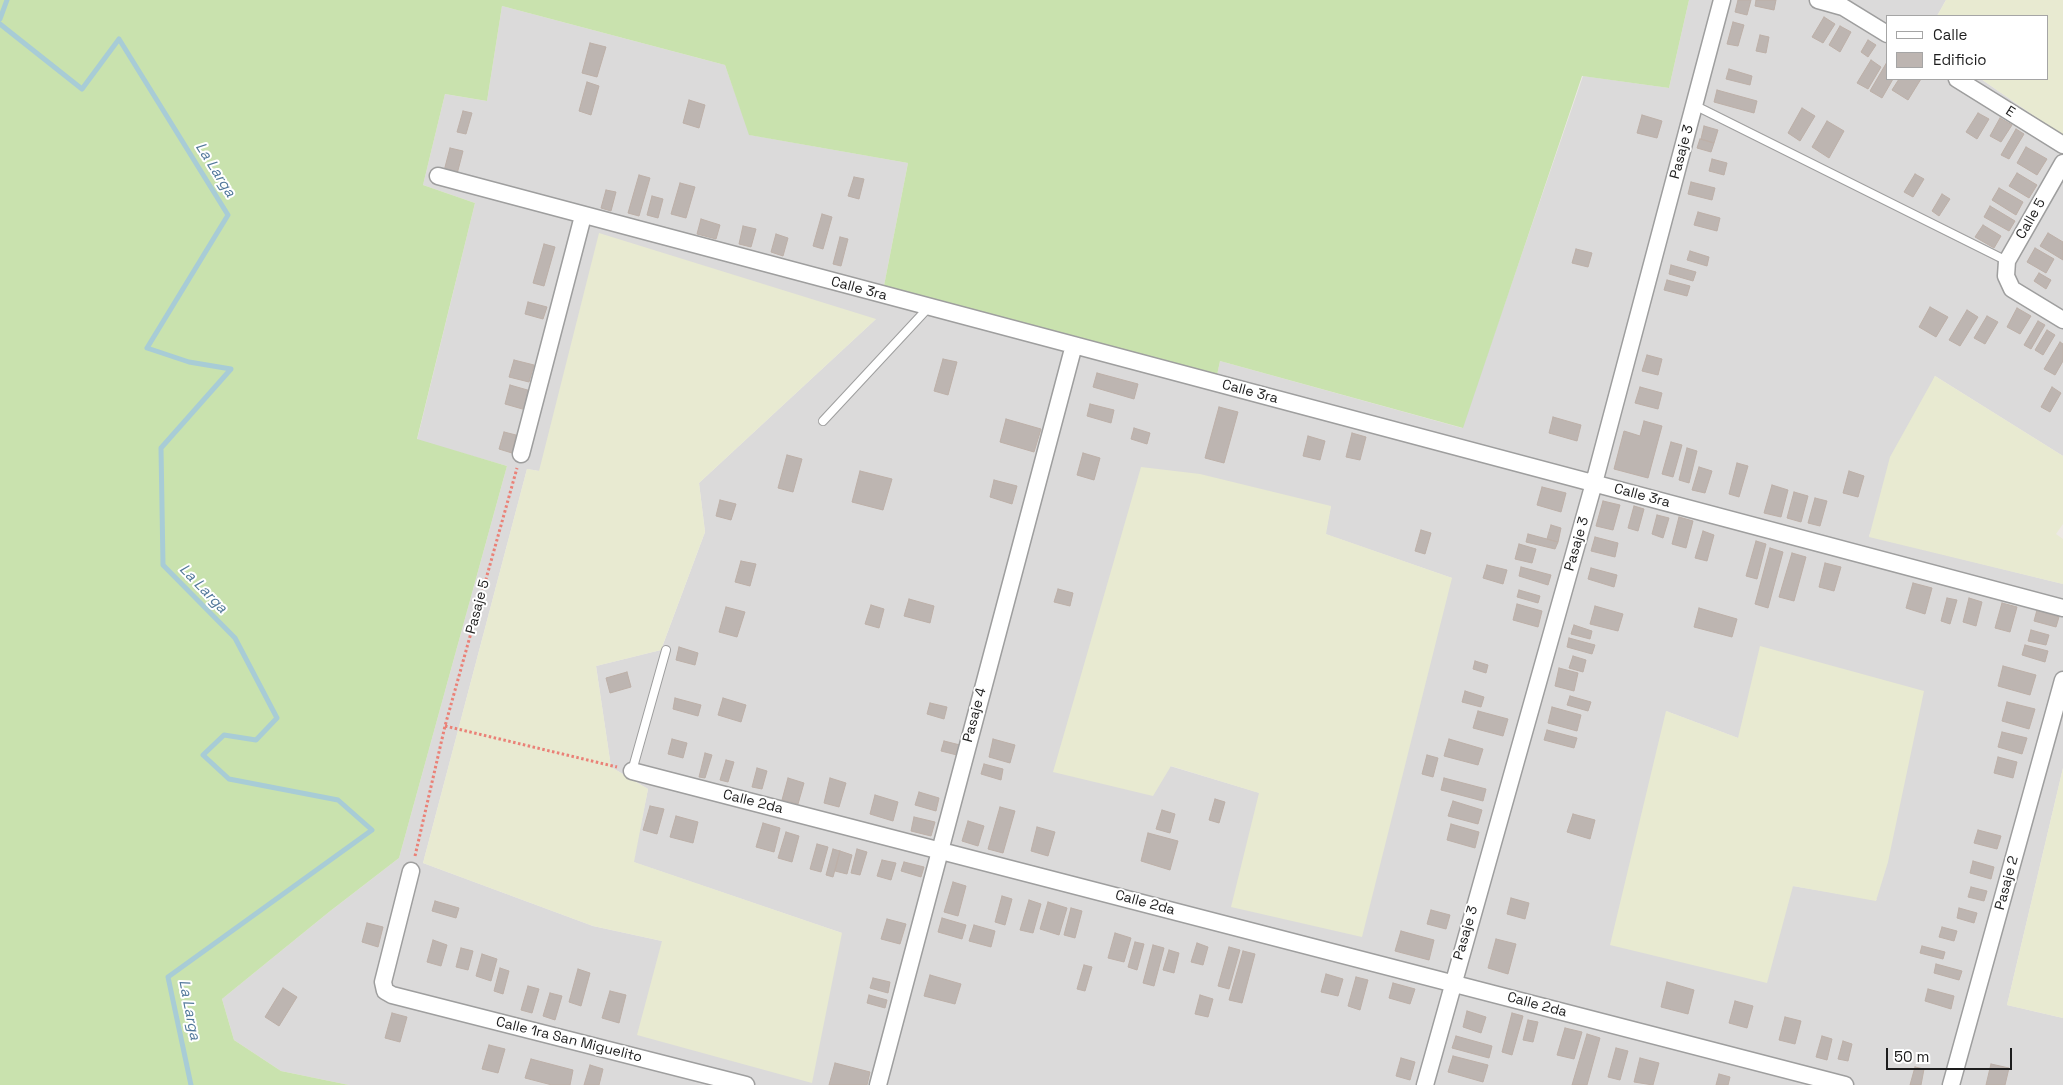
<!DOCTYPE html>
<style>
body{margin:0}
#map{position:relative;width:2063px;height:1085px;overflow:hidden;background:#ede9e4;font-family:"Space Grotesk",sans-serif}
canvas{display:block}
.legend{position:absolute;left:1886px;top:15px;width:162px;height:65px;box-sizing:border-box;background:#fff;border:1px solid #a5a5a5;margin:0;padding:6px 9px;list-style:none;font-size:15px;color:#1d1d1d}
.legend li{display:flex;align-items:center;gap:10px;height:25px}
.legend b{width:25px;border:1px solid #a5a5a5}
.scale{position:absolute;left:1886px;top:1048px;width:126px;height:22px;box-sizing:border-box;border:2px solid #1d1d1d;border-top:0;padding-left:6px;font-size:15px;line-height:18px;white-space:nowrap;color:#1d1d1d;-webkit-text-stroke:4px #fff;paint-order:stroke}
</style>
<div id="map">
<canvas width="2063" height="1085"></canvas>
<ul class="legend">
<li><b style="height:6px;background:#fff"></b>Calle</li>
<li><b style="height:14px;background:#bdb5b1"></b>Edificio</li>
</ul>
<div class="scale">50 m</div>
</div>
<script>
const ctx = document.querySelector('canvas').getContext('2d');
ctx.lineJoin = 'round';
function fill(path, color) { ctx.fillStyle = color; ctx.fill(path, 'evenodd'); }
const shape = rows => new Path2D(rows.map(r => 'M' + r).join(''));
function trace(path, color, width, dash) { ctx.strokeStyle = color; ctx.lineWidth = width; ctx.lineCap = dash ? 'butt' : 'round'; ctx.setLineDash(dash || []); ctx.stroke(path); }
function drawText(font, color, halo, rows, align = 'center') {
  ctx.font = font + ' "Space Grotesk",sans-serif'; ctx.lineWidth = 4; ctx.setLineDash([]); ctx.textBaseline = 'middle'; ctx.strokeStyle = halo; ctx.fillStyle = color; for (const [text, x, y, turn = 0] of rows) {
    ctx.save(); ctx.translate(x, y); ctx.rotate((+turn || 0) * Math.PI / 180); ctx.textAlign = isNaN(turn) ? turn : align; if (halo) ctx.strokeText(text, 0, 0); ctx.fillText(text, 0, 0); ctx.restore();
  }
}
const residential = shape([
 [1689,0,1946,0,1937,16,1887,16,1887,79,1981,79,2063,136,2063,456,1935,376,1869,536,2063,584,2063,768,2007,1005,2063,1018,2063,1085,349,1085,281,1071,234,1040,222,999,329,912,399,858,507,466,417,440,475,203,423,185,445,94,487,101,502,6,725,65,750,135,908,163,881,301,1216,380,1220,361,1462,428,1583,76,1669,88],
 [876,319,699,483,705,532,661,650,596,666,611,767,648,789,633,862,842,933,662,941,593,926,423,863,527,469,539,471],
 [1331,506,1325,534,1452,578,1260,793,1170,766],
 [1666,711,1738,738,1877,900,1793,886]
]);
const farmland = shape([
 [1946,0,2063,0,2063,136,1981,79,2047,79,2047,16,1937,16],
 [599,233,876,319,699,483,705,532,661,650,596,666,611,767,648,789,634,862,842,933,812,1083,637,1035,662,941,593,926,423,863,527,469,539,471],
 [1935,376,2063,456,2063,524,2056,534,2063,539,2063,584,1869,537,1890,457],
 [1141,467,1200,474,1331,506,1326,534,1452,578,1362,937,1231,907,1259,793,1171,766,1153,796,1053,772],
 [1760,646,1924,691,1888,862,1876,901,1793,886,1767,983,1610,945,1666,711,1738,738],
 [2063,768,2063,1018,2007,1005]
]);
const grass = shape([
 [0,0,1689,0,1669,88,1582,76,1463,428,1220,361,1216,380,881,301,908,163,749,135,725,65,502,6,487,101,445,94,423,185,475,203,417,439,507,466,399,858,329,912,222,999,234,1040,281,1071,349,1085,0,1085]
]);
const stream = shape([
 [0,19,7,0],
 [0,24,82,89,119,39,228,215,147,348,189,362,231,369,161,448,163,565,235,638,277,718,256,740,224,735,203,755,229,779,338,800,372,830,168,977,191,1085]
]);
const building = shape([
 [1738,0,1751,0,1747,15,1735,12,1738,0],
 [1756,0,1776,0,1774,10,1755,6,1756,0],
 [1824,17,1835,24,1823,43,1812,37,1824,17],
 [1733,22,1744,25,1738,46,1727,44,1733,22],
 [1840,26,1851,32,1840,52,1829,45,1840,26],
 [1760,35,1769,37,1766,53,1756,51,1760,35],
 [1868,40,1876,45,1868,57,1861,52,1868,40],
 [590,43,606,47,597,77,582,73,590,43],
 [1871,60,1881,67,1868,89,1857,83,1871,60],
 [1887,62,1887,79,1893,79,1882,98,1870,91,1887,62],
 [1729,69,1752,76,1750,85,1726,79,1729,69],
 [1899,79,1921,79,1908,100,1892,90,1899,79],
 [587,82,599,86,591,115,579,111,587,82],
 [1717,90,1757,101,1754,113,1714,102,1717,90],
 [689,100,705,105,699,128,683,123,689,100],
 [1802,108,1815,116,1800,141,1788,133,1802,108],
 [463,111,472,113,466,134,457,132,463,111],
 [1978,113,1989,119,1977,139,1966,132,1978,113],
 [1642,115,1662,121,1657,138,1637,133,1642,115],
 [2000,118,2012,125,2001,142,1990,136,2000,118],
 [1827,121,1844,131,1829,158,1812,147,1827,121],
 [1704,126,1718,130,1714,143,1701,139,1704,126],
 [2016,129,2024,134,2009,159,2001,155,2016,129],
 [1700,139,1714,143,1711,152,1697,148,1700,139],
 [2026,147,2047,159,2037,175,2017,163,2026,147],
 [450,148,463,151,457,174,444,171,450,148],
 [1712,159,1727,163,1724,175,1709,171,1712,159],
 [2017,173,2037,185,2029,198,2009,186,2017,173],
 [1915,174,1924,179,1913,197,1904,192,1915,174],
 [639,175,650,178,639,216,628,213,639,175],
 [854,177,864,179,859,199,848,196,854,177],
 [1691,182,1715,188,1712,200,1688,194,1691,182],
 [680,183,695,187,686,218,671,214,680,183],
 [1999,188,2023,202,2016,215,1992,200,1999,188],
 [606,190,616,192,611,211,601,208,606,190],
 [1942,194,1950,199,1939,216,1932,211,1942,194],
 [652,196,663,199,658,218,647,215,652,196],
 [1990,206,2015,221,2009,231,1984,217,1990,206],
 [1698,212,1720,218,1717,231,1694,225,1698,212],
 [822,214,832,217,823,249,813,246,822,214],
 [701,219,720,225,716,239,697,234,701,219],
 [1983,225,2001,236,1994,248,1975,237,1983,225],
 [743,226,756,229,751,247,739,244,743,226],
 [2048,233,2063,242,2063,260,2040,246,2048,233],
 [776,234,788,238,783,256,771,252,776,234],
 [840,237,848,239,841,266,833,264,840,237],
 [544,244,555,247,544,286,533,283,544,244],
 [2035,248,2054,259,2046,273,2027,262,2035,248],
 [1576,249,1592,253,1588,267,1572,263,1576,249],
 [1690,251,1709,257,1707,266,1687,260,1690,251],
 [1671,265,1696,272,1693,281,1669,274,1671,265],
 [2039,273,2051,280,2046,289,2034,281,2039,273],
 [1667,280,1690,286,1687,296,1664,290,1667,280],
 [528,302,547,307,543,319,525,314,528,302],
 [1930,307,1948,317,1936,337,1919,327,1930,307],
 [2017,308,2031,316,2020,334,2007,327,2017,308],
 [1967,310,1978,317,1960,346,1949,340,1967,310],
 [1987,316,1998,322,1985,344,1974,338,1987,316],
 [2038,321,2045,325,2031,349,2024,345,2038,321],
 [2047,330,2055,335,2043,355,2035,350,2047,330],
 [2060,342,2063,344,2063,361,2055,375,2044,369,2060,342],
 [1647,355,1662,359,1658,375,1642,371,1647,355],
 [943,359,957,362,948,395,934,391,943,359],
 [514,360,534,365,529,382,509,377,514,360],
 [1097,373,1138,384,1134,399,1093,387,1097,373],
 [510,385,531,391,526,410,505,404,510,385],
 [1640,387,1662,393,1658,409,1635,403,1640,387],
 [2052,387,2061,393,2050,412,2041,407,2052,387],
 [1090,404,1114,410,1111,423,1087,416,1090,404],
 [1219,407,1238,412,1224,463,1205,458,1219,407],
 [1553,417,1581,425,1577,441,1549,433,1553,417],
 [1006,419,1041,429,1034,452,1000,442,1006,419],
 [1644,421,1662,426,1648,478,1614,469,1624,431,1640,436,1644,421],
 [1134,428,1150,433,1147,444,1131,439,1134,428],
 [504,432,516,435,512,453,499,449,504,432],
 [1352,433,1366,437,1360,460,1346,457,1352,433],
 [1308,436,1325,441,1320,460,1303,456,1308,436],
 [1671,442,1682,445,1673,477,1662,474,1671,442],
 [1687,448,1697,451,1689,483,1679,480,1687,448],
 [1083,453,1100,458,1094,480,1077,475,1083,453],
 [787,455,802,459,793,492,778,488,787,455],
 [1737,463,1748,466,1739,497,1729,494,1737,463],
 [1699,467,1712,471,1705,493,1692,490,1699,467],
 [860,471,892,479,883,510,852,502,860,471],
 [1849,471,1864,476,1858,497,1843,493,1849,471],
 [994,480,1017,486,1012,504,990,497,994,480],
 [1772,485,1788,490,1781,517,1764,513,1772,485],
 [1542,487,1566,493,1561,512,1537,505,1542,487],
 [1794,492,1808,496,1801,522,1787,518,1794,492],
 [1815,498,1827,501,1820,526,1808,523,1815,498],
 [720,500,736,504,731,520,716,516,720,500],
 [1603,501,1620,505,1613,530,1596,526,1603,501],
 [1634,506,1644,509,1638,531,1628,528,1634,506],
 [1657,515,1669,518,1663,538,1652,534,1657,515],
 [1679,517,1693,521,1686,548,1672,544,1679,517],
 [1551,525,1561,528,1558,542,1547,539,1551,525],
 [1421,530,1431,533,1425,554,1415,551,1421,530],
 [1703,531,1714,535,1707,561,1695,558,1703,531],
 [1528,534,1558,542,1555,549,1526,542,1528,534],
 [1595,537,1618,543,1615,557,1591,551,1595,537],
 [1756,541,1766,544,1757,579,1746,576,1756,541],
 [1519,544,1536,549,1532,563,1515,559,1519,544],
 [1770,548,1783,552,1768,608,1755,604,1770,548],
 [1792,553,1806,557,1794,601,1779,597,1792,553],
 [741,561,756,564,750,586,735,582,741,561],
 [1825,563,1841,567,1834,591,1819,587,1825,563],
 [1487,565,1507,570,1503,584,1483,578,1487,565],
 [1521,567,1551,575,1548,585,1519,576,1521,567],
 [1591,568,1617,575,1614,587,1588,579,1591,568],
 [1913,583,1932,588,1925,614,1906,608,1913,583],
 [1058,589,1073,593,1070,606,1054,602,1058,589],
 [1519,590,1540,596,1538,603,1517,597,1519,590],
 [1947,598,1957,600,1950,624,1941,621,1947,598],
 [1969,598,1982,602,1976,626,1963,622,1969,598],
 [909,599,934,606,930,623,904,616,909,599],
 [2002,603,2017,607,2010,632,1995,628,2002,603],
 [1517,604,1542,611,1538,627,1513,620,1517,604],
 [871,605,884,609,879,628,865,624,871,605],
 [1595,606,1623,614,1618,631,1590,624,1595,606],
 [726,607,745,612,737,637,719,632,726,607],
 [1699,608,1737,619,1732,637,1694,627,1699,608],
 [2037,610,2059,617,2056,627,2034,621,2037,610],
 [1574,625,1592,631,1590,639,1571,634,1574,625],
 [2031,630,2049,635,2046,645,2028,641,2031,630],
 [1569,638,1595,645,1592,654,1567,647,1569,638],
 [2025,645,2048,651,2045,662,2022,655,2025,645],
 [679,647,698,653,695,665,676,660,679,647],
 [1573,656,1586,660,1583,672,1569,668,1573,656],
 [1475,661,1488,665,1486,673,1473,669,1475,661],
 [2003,666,2036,675,2030,695,1998,686,2003,666],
 [1559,668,1578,673,1574,691,1555,686,1559,668],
 [627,672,631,687,610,693,606,678,627,672],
 [1465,691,1484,697,1481,707,1462,702,1465,691],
 [1570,696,1591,702,1588,711,1567,705,1570,696],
 [675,698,701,705,698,716,673,709,675,698],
 [723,698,746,705,741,722,718,715,723,698],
 [2007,702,2035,709,2029,729,2002,721,2007,702],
 [930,703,947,707,944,719,927,714,930,703],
 [1552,707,1581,715,1577,731,1548,723,1552,707],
 [1478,711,1508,719,1503,736,1473,728,1478,711],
 [1547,730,1577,738,1574,748,1544,740,1547,730],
 [2002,732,2027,738,2022,754,1998,747,2002,732],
 [672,739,687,743,683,758,668,754,672,739],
 [993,739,1015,745,1010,763,989,757,993,739],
 [1449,739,1483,749,1478,765,1444,756,1449,739],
 [944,741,960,745,957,755,941,751,944,741],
 [705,753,712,755,705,778,699,777,705,753],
 [1427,755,1438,758,1433,777,1422,774,1427,755],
 [1998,757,2017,762,2013,778,1994,773,1998,757],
 [726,760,734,762,728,782,720,780,726,760],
 [984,764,1003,769,1001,780,981,774,984,764],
 [757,768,767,771,762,789,752,787,757,768],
 [788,778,804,783,798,804,782,800,788,778],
 [830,778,846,783,839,807,824,803,830,778],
 [1444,778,1486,789,1483,801,1441,790,1444,778],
 [919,792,939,798,936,811,915,805,919,792],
 [875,795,898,802,893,821,870,814,875,795],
 [1215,799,1225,802,1219,823,1209,820,1215,799],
 [1453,801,1482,810,1478,824,1448,816,1453,801],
 [650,806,664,809,657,834,643,830,650,806],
 [1000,807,1015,811,1003,853,988,849,1000,807],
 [1162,810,1175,814,1170,833,1156,829,1162,810],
 [1573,814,1595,820,1590,839,1567,832,1573,814],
 [676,816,698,822,693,843,670,837,676,816],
 [914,817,935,822,931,836,911,831,914,817],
 [968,821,984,826,978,846,962,841,968,821],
 [763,823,780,828,774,852,756,847,763,823],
 [1451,824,1479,832,1475,848,1447,840,1451,824],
 [1037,827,1055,832,1048,856,1031,851,1037,827],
 [1978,830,2001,836,1997,849,1974,843,1978,830],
 [786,832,799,836,792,862,778,858,786,832],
 [1148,833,1178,841,1170,870,1141,861,1148,833],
 [817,844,828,847,821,872,810,869,817,844],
 [833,849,840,851,833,877,826,875,833,849],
 [857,849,867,852,860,875,851,873,857,849],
 [840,851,852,855,847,874,835,871,840,851],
 [882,860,896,863,891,880,877,876,882,860],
 [1973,861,1994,867,1991,879,1970,873,1973,861],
 [904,862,924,867,921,877,901,871,904,862],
 [953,882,966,886,958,916,944,912,953,882],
 [1971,887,1987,891,1984,901,1968,897,1971,887],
 [1002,896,1012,899,1005,925,995,922,1002,896],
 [1511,898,1529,903,1525,919,1507,914,1511,898],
 [1029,900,1041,904,1033,933,1020,930,1029,900],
 [435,901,459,908,456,918,432,911,435,901],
 [1048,902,1067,908,1059,935,1040,929,1048,902],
 [1071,908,1082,911,1075,938,1064,935,1071,908],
 [1959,908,1977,913,1974,923,1957,918,1959,908],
 [1431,910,1450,915,1446,929,1427,924,1431,910],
 [942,918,966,925,962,939,938,932,942,918],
 [887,919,906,924,900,944,881,939,887,919],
 [367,923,383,927,378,947,362,942,367,923],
 [974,925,995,931,991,947,969,941,974,925],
 [1942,927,1957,931,1954,941,1939,937,1942,927],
 [1401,931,1434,940,1429,960,1395,951,1401,931],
 [1115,933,1131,938,1124,962,1108,958,1115,933],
 [1496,939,1516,944,1508,974,1488,968,1496,939],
 [433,940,447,945,441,966,427,962,433,940],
 [1135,942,1144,944,1137,970,1128,967,1135,942],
 [1197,943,1208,947,1203,965,1191,962,1197,943],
 [1153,945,1164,948,1154,986,1143,983,1153,945],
 [1922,946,1945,952,1943,959,1920,953,1922,946],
 [1229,947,1240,950,1229,989,1218,986,1229,947],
 [461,948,473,951,468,970,456,967,461,948],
 [1169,950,1179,953,1174,973,1163,970,1169,950],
 [1243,951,1255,954,1242,1003,1229,1000,1243,951],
 [482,954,497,959,491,981,476,976,482,954],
 [1936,964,1962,971,1959,980,1934,973,1936,964],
 [1084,965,1092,967,1085,991,1077,989,1084,965],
 [500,968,509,971,503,994,494,991,500,968],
 [578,969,590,973,581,1006,569,1002,578,969],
 [1326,974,1343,979,1338,996,1321,992,1326,974],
 [930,975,961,984,955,1004,924,996,930,975],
 [1356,977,1368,980,1360,1010,1348,1006,1356,977],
 [873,978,890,982,888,993,870,988,873,978],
 [1667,982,1694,990,1688,1014,1661,1007,1667,982],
 [1393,983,1415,989,1410,1004,1389,998,1393,983],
 [528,986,539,989,532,1013,521,1010,528,986],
 [283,988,297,997,279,1026,265,1017,283,988],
 [1928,989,1954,996,1951,1009,1925,1001,1928,989],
 [610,991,626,995,619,1023,602,1018,610,991],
 [550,993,562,996,555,1020,543,1016,550,993],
 [869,995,887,1000,885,1008,867,1003,869,995],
 [1200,995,1213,999,1208,1017,1195,1014,1200,995],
 [1735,1001,1753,1006,1747,1028,1729,1023,1735,1001],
 [1467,1011,1486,1017,1481,1033,1463,1027,1467,1011],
 [392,1013,407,1017,400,1042,385,1038,392,1013],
 [1512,1013,1523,1016,1512,1055,1502,1052,1512,1013],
 [1785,1017,1801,1021,1795,1044,1779,1040,1785,1017],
 [1528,1020,1538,1022,1533,1042,1523,1040,1528,1020],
 [1565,1028,1582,1032,1574,1059,1557,1055,1565,1028],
 [1587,1034,1600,1038,1587,1085,1572,1085,1587,1034],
 [1456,1036,1492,1046,1489,1058,1452,1048,1456,1036],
 [1822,1036,1832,1039,1827,1060,1816,1057,1822,1036],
 [1843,1041,1852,1044,1848,1061,1838,1059,1843,1041],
 [489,1045,505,1049,498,1073,482,1069,489,1045],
 [1616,1048,1628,1051,1620,1080,1608,1077,1616,1048],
 [1453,1056,1488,1065,1483,1082,1448,1072,1453,1056],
 [1401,1058,1415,1062,1410,1080,1396,1076,1401,1058],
 [1640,1058,1659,1063,1653,1085,1634,1082,1640,1058],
 [531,1059,573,1070,570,1085,552,1085,525,1078,531,1059],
 [835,1063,870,1072,867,1085,829,1085,835,1063],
 [1991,1064,2009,1068,2005,1085,1986,1085,1991,1064],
 [590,1065,603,1069,599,1085,584,1085,590,1065],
 [1915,1067,1924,1069,1921,1085,1910,1085,1915,1067],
 [1719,1074,1730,1077,1728,1085,1716,1085,1719,1074]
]);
const path = shape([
 [445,726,617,767],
 [415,856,445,726,517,468]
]);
const lane = shape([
 [1694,105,2007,261],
 [823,421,929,307],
 [632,771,666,650]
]);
const street = shape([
 [1818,0,1843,7,1887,34],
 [1957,79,2063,145],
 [2063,163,2007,261,2006,276,2012,289,2063,320],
 [438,176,2063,608],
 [521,454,583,216],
 [632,771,1845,1085],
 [411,871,383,982,385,991,392,995,746,1085],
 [878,1085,1074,345],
 [1425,1085,1594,483,1722,0],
 [1951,1085,2063,680]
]);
const streetNames = [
 ["E",2010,112,32],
 ["Pasaje 3",1682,152,-75],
 ["Calle 5",2031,219,-60],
 ["Calle 3ra",859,289,15],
 ["Calle 3ra",1250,392,15],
 ["Calle 3ra",1642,496,15],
 ["Pasaje 3",1577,544,-74],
 ["Pasaje 5",478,607,-75],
 ["Pasaje 4",975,715,-75],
 ["Calle 2da",753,802,14],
 ["Pasaje 2",2007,883,-75],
 ["Calle 2da",1145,903,15],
 ["Pasaje 3",1466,933,-74],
 ["Calle 2da",1537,1005,15],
 ["Calle 1ra San Miguelito",569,1040,14]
];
const waterNames = [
 ["La Larga",215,170,58],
 ["La Larga",203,589,46],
 ["La Larga",189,1010,79]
];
fill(residential, '#dbdada');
fill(farmland, '#e8ead1');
fill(grass, '#c9e2ae');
trace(stream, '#a8ccd6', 5);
fill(building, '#bdb5b1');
trace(building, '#bdb0a8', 1);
trace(lane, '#9e9e9e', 10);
trace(street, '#9e9e9e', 19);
trace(path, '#ea8177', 3, [2.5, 2.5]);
trace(lane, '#fff', 8);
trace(street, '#fff', 16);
drawText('14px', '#1d1d1d', '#fff', streetNames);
drawText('italic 15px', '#51779a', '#fff', waterNames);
</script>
